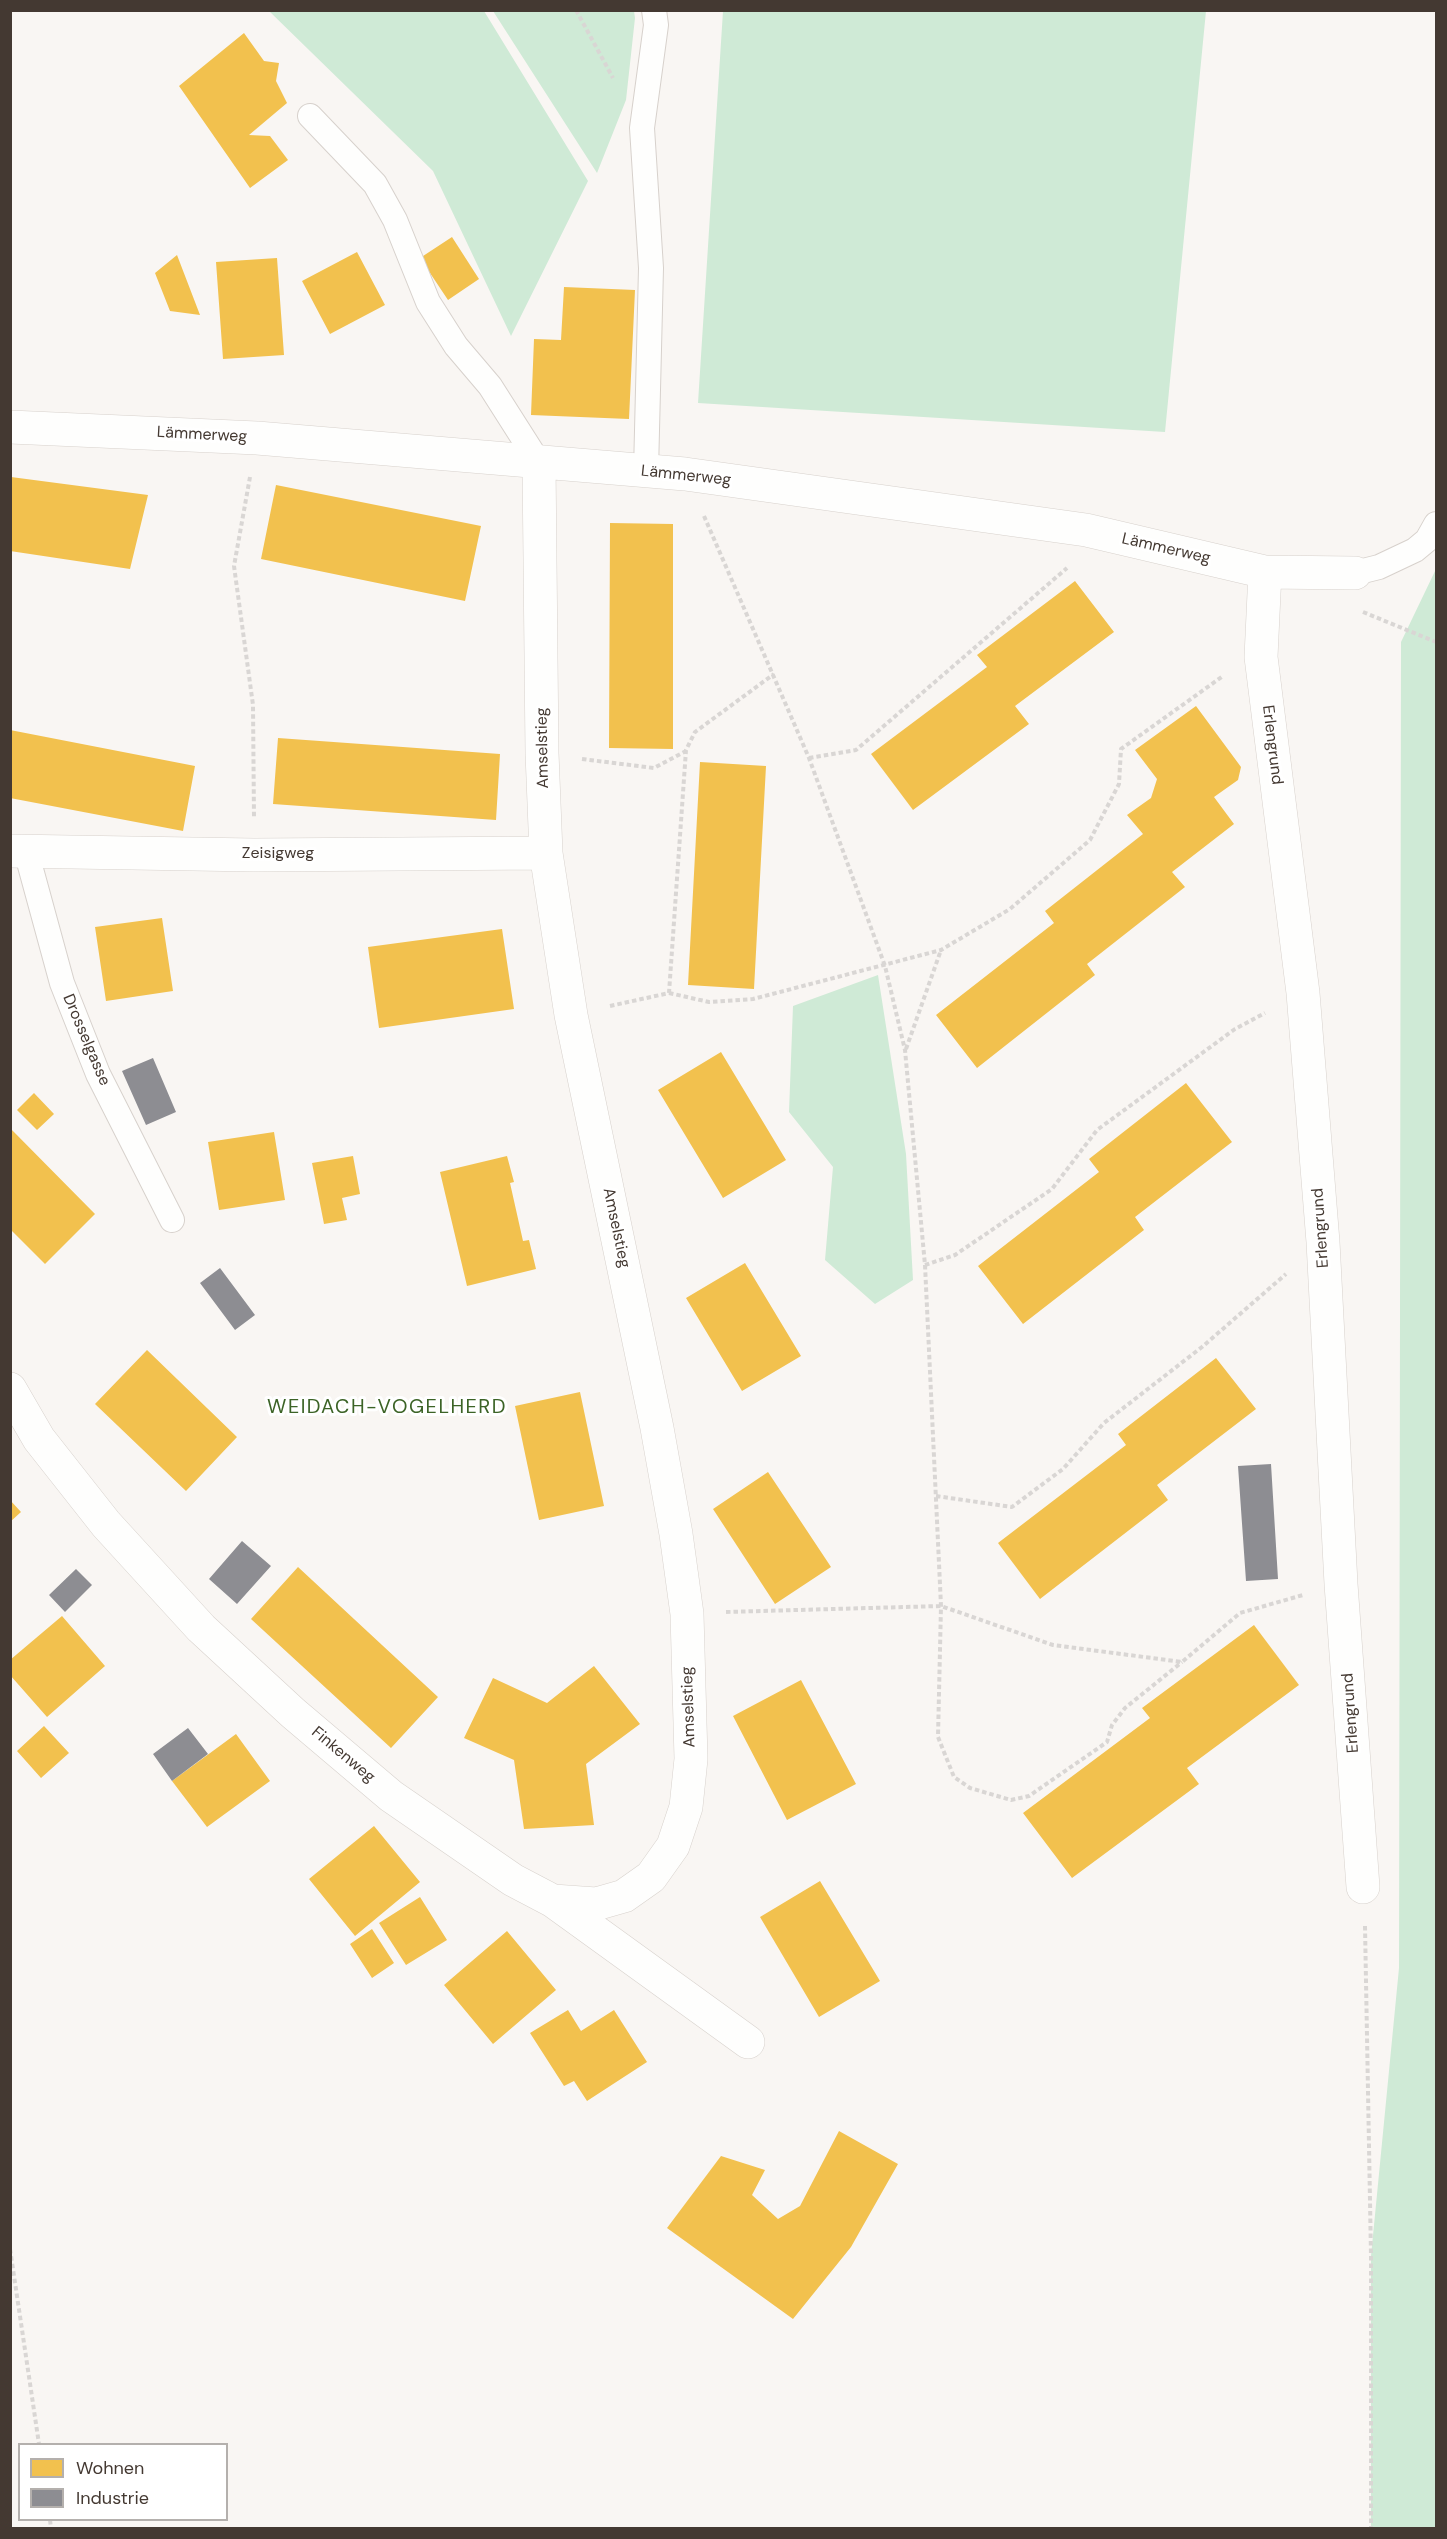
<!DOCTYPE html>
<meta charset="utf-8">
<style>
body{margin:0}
#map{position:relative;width:1447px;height:2539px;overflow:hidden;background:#f9f6f3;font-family:"DM Sans",sans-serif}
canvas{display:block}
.frame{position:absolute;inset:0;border:12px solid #443932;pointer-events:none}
.legend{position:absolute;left:18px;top:2443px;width:210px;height:78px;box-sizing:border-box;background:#fff;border:2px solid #b4b0ad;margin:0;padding:8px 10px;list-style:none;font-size:18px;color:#443932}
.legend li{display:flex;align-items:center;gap:12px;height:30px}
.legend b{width:30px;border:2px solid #b4b0ad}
</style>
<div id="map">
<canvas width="1447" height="2539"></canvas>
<div class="frame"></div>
<ul class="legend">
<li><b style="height:16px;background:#f2c14e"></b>Wohnen</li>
<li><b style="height:16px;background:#8d8d92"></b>Industrie</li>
</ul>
</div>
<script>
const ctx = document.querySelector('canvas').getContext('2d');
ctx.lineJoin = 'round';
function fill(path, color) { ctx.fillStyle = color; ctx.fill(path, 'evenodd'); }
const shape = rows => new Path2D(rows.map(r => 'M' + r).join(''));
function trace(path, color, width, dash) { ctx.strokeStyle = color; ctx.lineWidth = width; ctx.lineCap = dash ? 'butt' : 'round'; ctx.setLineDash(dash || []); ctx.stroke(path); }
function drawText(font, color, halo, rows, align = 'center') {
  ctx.font = font + ' "DM Sans",sans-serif'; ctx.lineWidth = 6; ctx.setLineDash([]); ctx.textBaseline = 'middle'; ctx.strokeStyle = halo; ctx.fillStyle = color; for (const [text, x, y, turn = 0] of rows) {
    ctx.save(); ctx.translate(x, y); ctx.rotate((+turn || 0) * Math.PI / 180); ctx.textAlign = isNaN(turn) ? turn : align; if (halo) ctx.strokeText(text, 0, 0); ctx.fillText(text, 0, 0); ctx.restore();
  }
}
const green = shape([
 [269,11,484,11,588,181,511,336,433,171],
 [493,11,634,11,635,18,626,100,597,173],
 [723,11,1206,11,1165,432,698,403],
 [1436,569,1436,2528,1371,2528,1371,2256,1399,1968,1401,642],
 [878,975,906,1154,913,1280,875,1304,825,1260,833,1167,789,1112,793,1006]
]);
const homes = shape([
 [244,33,264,61,279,63,276,81,287,103,249,135,270,136,288,160,250,188,179,86],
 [452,237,479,279,448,300,420,258],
 [357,252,385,305,330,334,302,281],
 [177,255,200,315,170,311,155,273],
 [277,258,284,355,223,359,216,262],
 [564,287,635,290,629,419,531,415,534,339,561,340],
 [11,477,148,495,130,569,10,551],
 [276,485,481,526,465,601,261,559],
 [610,523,673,524,673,749,609,748],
 [1075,581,1114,632,1015,706,1029,724,913,810,871,754,987,667,977,655],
 [1196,706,1241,767,1238,780,1214,797,1234,824,1172,872,1185,887,1087,964,1095,975,977,1068,936,1015,1054,923,1045,911,1143,834,1127,815,1151,798,1157,779,1135,750],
 [10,730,195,766,183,831,10,798],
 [278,738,500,754,496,820,273,804],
 [700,762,766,766,754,989,688,985],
 [162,918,173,991,106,1001,95,927],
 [502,929,514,1009,379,1028,368,947],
 [721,1052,786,1160,723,1198,658,1090],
 [1186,1083,1232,1142,1135,1217,1144,1230,1023,1324,978,1266,1099,1172,1089,1159],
 [34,1093,54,1114,37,1130,17,1110],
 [10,1128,95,1214,45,1264,10,1229],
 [274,1132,285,1200,219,1210,208,1142],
 [353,1156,360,1194,342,1198,347,1220,324,1224,312,1163],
 [507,1156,514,1182,510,1183,523,1241,529,1240,536,1269,467,1286,440,1172],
 [745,1263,801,1356,742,1391,686,1298],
 [147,1350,237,1437,186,1491,95,1404],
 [1216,1358,1256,1409,1157,1485,1168,1500,1040,1599,998,1543,1126,1445,1118,1434],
 [580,1392,604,1506,539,1520,515,1406],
 [768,1472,831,1567,775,1604,713,1509],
 [10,1500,21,1512,10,1522],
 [298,1567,438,1697,391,1748,251,1619],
 [62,1616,105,1666,47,1717,10,1675,10,1660],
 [1254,1625,1299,1685,1187,1768,1199,1784,1072,1878,1023,1813,1150,1718,1142,1708],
 [594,1666,640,1724,586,1764,594,1825,524,1829,514,1760,464,1738,493,1678,547,1703],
 [801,1680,856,1784,787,1820,733,1716],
 [44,1726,69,1753,41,1778,17,1751],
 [236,1734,270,1781,207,1827,172,1781],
 [374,1826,420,1882,355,1936,309,1879],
 [820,1881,880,1981,819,2017,760,1917],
 [420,1897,447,1940,406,1965,379,1923],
 [372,1929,394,1963,372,1978,350,1944],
 [507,1931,556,1990,493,2044,444,1985],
 [568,2010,581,2031,614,2010,647,2062,587,2101,574,2081,564,2086,530,2033],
 [839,2131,898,2164,851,2247,793,2319,667,2228,721,2156,765,2170,752,2195,778,2219,800,2206]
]);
const industry = shape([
 [153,1058,176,1112,146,1125,122,1071],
 [220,1268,255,1315,235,1330,200,1283],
 [1271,1464,1278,1579,1246,1581,1238,1466],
 [242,1541,271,1566,237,1604,209,1579],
 [76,1569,92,1585,65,1612,49,1595],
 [188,1728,208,1754,172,1781,153,1754]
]);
const path = shape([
 [576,10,613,78],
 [250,477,234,566,253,705,254,818],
 [704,516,809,758,885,966,905,1050,925,1265,941,1606,938,1737,954,1777,970,1788,1011,1800,1029,1796,1107,1742,1112,1725,1125,1708,1182,1662],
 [1363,612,1436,642],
 [809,758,856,750,1067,568],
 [582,759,654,768,686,751],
 [669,993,709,1002,753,999,941,950,1010,909,1090,840,1119,784,1121,749,1223,676],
 [610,1006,669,993,686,750,695,732,774,674],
 [906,1049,941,950],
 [925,1265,955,1255,1052,1189,1097,1130,1235,1029,1265,1013],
 [936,1496,1012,1507,1063,1469,1104,1423,1202,1347,1286,1274],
 [726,1612,941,1606,1053,1645,1182,1662,1240,1613,1303,1595],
 [1365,1926,1371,2256,1371,2528],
 [10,2249,39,2444],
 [50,2520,51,2528]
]);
const lane = shape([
 [310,116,375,184,395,220,428,302,456,346,490,386,539,463],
 [646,471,651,268,642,128,656,25,654,10],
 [1355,573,1379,567,1415,550,1427,540,1436,524],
 [26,851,62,983,98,1074,172,1220]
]);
const street = shape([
 [10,427,257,438,685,474,1086,530,1265,572,1355,573],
 [539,463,542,753,546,853,571,1015,657,1428,676,1534,687,1614,691,1759,686,1807,673,1846,651,1877,624,1896,596,1904,553,1901],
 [1265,572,1261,657,1303,993,1323,1242,1341,1584,1363,1887],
 [10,851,254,855,546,853],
 [10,1389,39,1439,106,1524,201,1628,293,1713,391,1796,513,1880,553,1901,748,2042]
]);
const streetNames = [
 ["Lämmerweg",202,435,3],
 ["Lämmerweg",686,476,6],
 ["Lämmerweg",1166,549,13],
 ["Erlengrund",1272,745,83],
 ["Amselstieg",543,748,-91],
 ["Zeisigweg",278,854],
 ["Drosselgasse",86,1040,67],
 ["Amselstieg",616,1228,78],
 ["Erlengrund",1321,1228,-94],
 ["Amselstieg",689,1707,-92],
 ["Erlengrund",1351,1713,-94],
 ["Finkenweg",343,1755,40]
];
const quarterNames = [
 ["WEIDACH-VOGELHERD",387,1408]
];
fill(green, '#cfead6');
fill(homes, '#f2c14e');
fill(industry, '#8d8d92');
trace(lane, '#d7d1cc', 26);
trace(street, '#d7d1cc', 34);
trace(path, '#d9d6d4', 4, [4.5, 3]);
trace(lane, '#fefefd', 24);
trace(street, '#fefefd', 33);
drawText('16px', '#443932', '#fff', streetNames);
ctx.letterSpacing = '1.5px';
drawText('20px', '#3c6326', '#fff', quarterNames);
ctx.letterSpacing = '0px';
</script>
